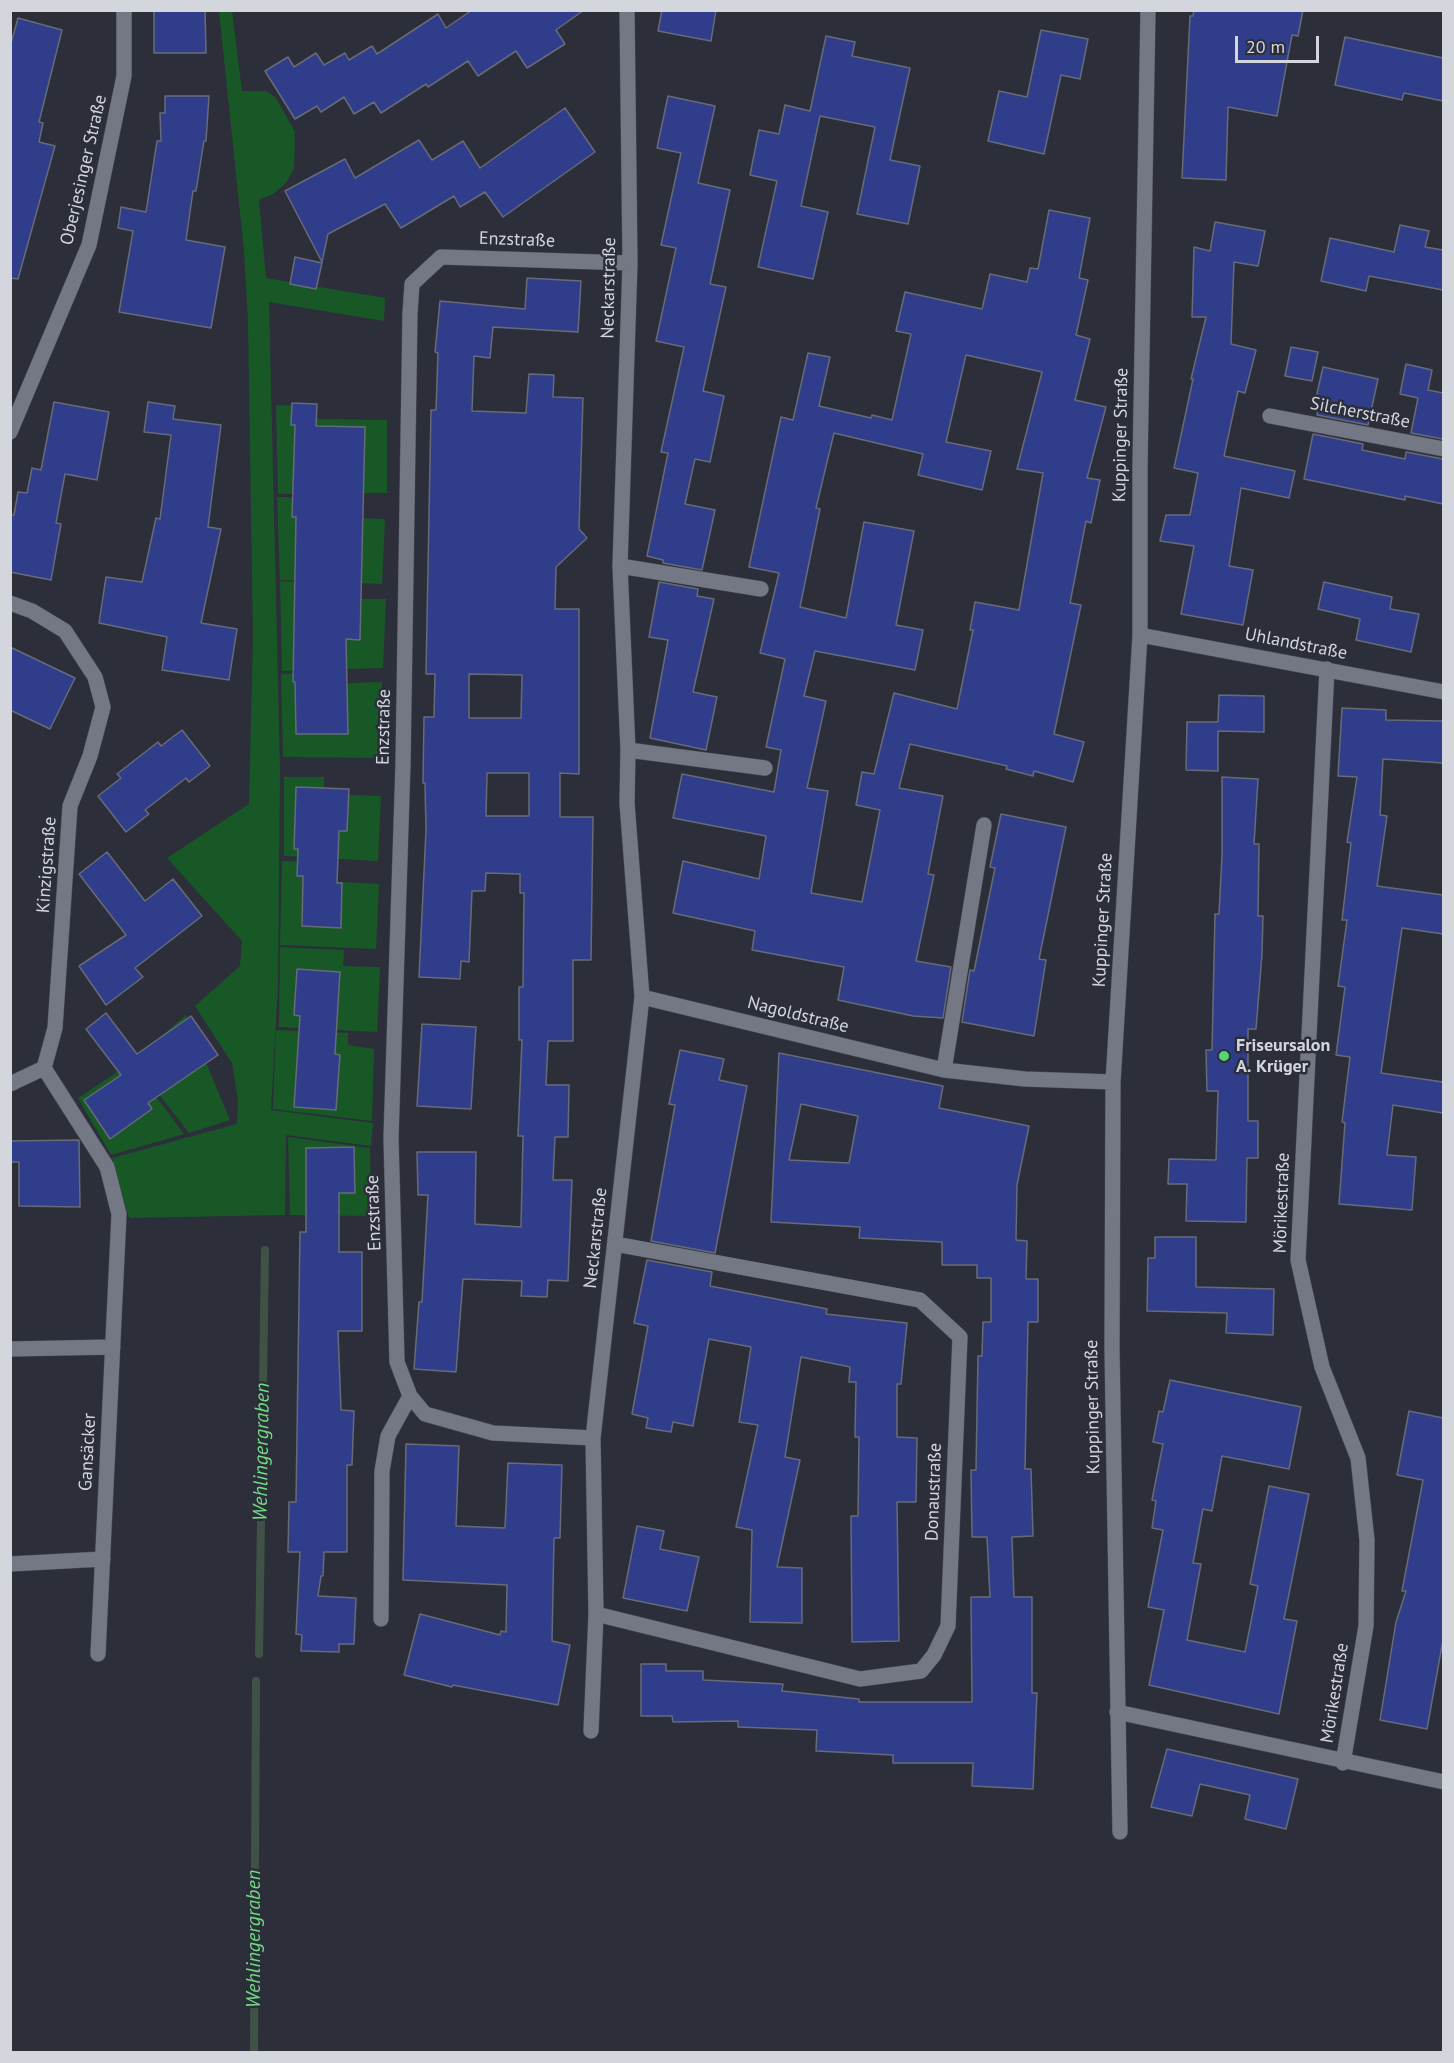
<!DOCTYPE html>
<meta charset="utf-8">
<style>
body{margin:0}
#map{position:relative;width:1454px;height:2063px;overflow:hidden;background:#2c2f3a;font-family:"PT Sans",sans-serif}
canvas{display:block}
.frame{position:absolute;inset:0;border:12px solid #d4d6dd;pointer-events:none}
.scale{position:absolute;left:1235px;top:36px;width:84px;height:27px;box-sizing:border-box;border:3px solid #d4d6dd;border-top:0;padding-left:8px;font-size:18px;line-height:21px;white-space:nowrap;color:#d4d6dd;-webkit-text-stroke:4px #2c2f3a;paint-order:stroke}
</style>
<div id="map">
<canvas width="1454" height="2063"></canvas>
<div class="frame"></div>
<div class="scale">20 m</div>
</div>
<script>
const ctx = document.querySelector('canvas').getContext('2d');
ctx.lineJoin = 'round';
function fill(path, color) { ctx.fillStyle = color; ctx.fill(path, 'evenodd'); }
const shape = rows => new Path2D(rows.map(r => 'M' + r).join(''));
function trace(path, color, width, dash) { ctx.strokeStyle = color; ctx.lineWidth = width; ctx.lineCap = dash ? 'butt' : 'round'; ctx.setLineDash(dash || []); ctx.stroke(path); }
function drawText(font, color, halo, rows, align = 'center') {
  ctx.font = font + ' "PT Sans",sans-serif'; ctx.lineWidth = 5; ctx.setLineDash([]); ctx.textBaseline = 'middle'; ctx.strokeStyle = halo; ctx.fillStyle = color; for (const [text, x, y, turn = 0] of rows) {
    ctx.save(); ctx.translate(x, y); ctx.rotate((+turn || 0) * Math.PI / 180); ctx.textAlign = isNaN(turn) ? turn : align; if (halo) ctx.strokeText(text, 0, 0); ctx.fillText(text, 0, 0); ctx.restore();
  }
}
const green = shape([
 [219,11,232,11,242,91,266,91,276,98,295,132,294,169,286,183,273,194,259,200,266,278,385,298,384,321,269,302,280,768,278,985,271,1110,373,1123,371,1146,286,1135,285,1215,129,1218,112,1158,237,1124,238,1100,232,1063,195,1006,240,966,242,941,167,858,249,804,253,637,248,321,244,251],
 [276,405,315,406,315,419,387,420,387,493,278,494],
 [277,497,317,498,317,517,385,519,382,584,280,580],
 [280,581,312,583,312,599,386,599,383,668,282,671],
 [317,672,319,684,382,682,381,758,283,757,281,674],
 [284,777,324,777,324,794,381,796,378,861,284,856],
 [282,861,322,862,323,881,379,884,376,949,280,945],
 [280,947,344,950,343,966,380,967,377,1032,279,1027],
 [186,1015,230,1120,189,1133,133,1061],
 [276,1030,348,1033,348,1045,374,1049,372,1121,273,1109],
 [131,1063,184,1134,111,1155,78,1098],
 [288,1137,370,1148,371,1216,290,1215]
]);
const stream = shape([
 [259,1654,265,1250],
 [254,2052,256,1681]
]);
const building = shape([
 [154,10,205,10,206,53,154,53,154,10],
 [472,10,584,10,556,30,565,44,527,68,516,51,478,76,468,61,428,87,426,84,381,113,374,102,354,114,344,97,321,112,317,106,295,119,265,71,288,57,294,67,316,53,324,65,345,53,349,60,372,46,377,54,438,14,446,28,472,10],
 [662,10,716,10,711,41,658,31,662,10],
 [1194,10,1303,10,1298,36,1292,35,1277,116,1228,107,1226,180,1182,178,1190,16,1193,16,1194,10],
 [18,18,62,30,39,122,43,123,39,142,55,146,18,279,10,278,10,47,18,18],
 [1041,30,1088,39,1080,79,1061,75,1044,154,988,141,999,91,1027,97,1041,30],
 [826,36,855,42,852,56,910,68,890,160,920,166,908,224,857,214,875,127,820,116,801,206,828,212,813,279,758,267,777,181,750,175,759,130,779,134,785,105,810,111,826,36],
 [1345,37,1443,58,1443,101,1404,93,1402,100,1335,85,1345,37],
 [165,96,209,96,206,141,204,141,196,191,193,191,186,240,225,247,211,328,119,312,133,231,118,228,121,207,146,212,157,141,161,141,160,113,165,113,165,96],
 [668,96,715,106,698,183,730,190,710,284,726,287,703,391,724,396,710,462,695,459,685,504,715,510,702,570,663,563,663,560,647,556,668,453,661,452,684,347,656,341,676,248,661,245,681,153,657,148,668,96],
 [565,108,595,152,503,217,485,192,460,207,454,196,401,228,385,204,328,234,322,262,285,191,345,159,355,178,419,140,432,160,463,141,480,168,565,108],
 [1049,210,1090,218,1079,278,1088,280,1076,335,1090,339,1075,400,1106,407,1087,478,1100,480,1091,523,1086,521,1070,603,1081,605,1054,734,1084,742,1073,782,1034,771,1033,776,1006,769,1007,766,910,744,899,788,943,796,928,874,934,875,916,961,951,967,943,1018,913,1016,838,1000,844,967,752,950,755,931,673,913,683,861,759,879,766,836,673,818,682,774,774,792,781,750,766,747,785,659,760,653,779,573,749,567,781,417,793,420,808,353,830,357,819,406,871,418,872,415,892,420,911,334,896,331,905,292,982,309,990,274,1027,282,1030,268,1038,269,1049,210],
 [966,355,1042,372,1017,469,1043,473,1019,610,975,602,970,630,973,630,957,709,894,693,874,774,862,772,856,805,880,810,862,902,811,893,828,791,807,788,826,701,804,696,815,651,915,670,923,630,896,625,914,531,864,522,846,618,800,607,820,509,816,508,834,433,923,454,918,475,982,490,991,451,946,442,966,355],
 [1215,222,1265,231,1258,266,1234,262,1231,344,1256,350,1245,393,1238,391,1224,456,1295,471,1289,498,1241,488,1229,566,1253,570,1243,625,1181,614,1194,546,1160,541,1166,515,1190,515,1198,473,1174,468,1193,379,1191,379,1206,317,1192,317,1194,247,1210,251,1215,222],
 [1400,225,1429,231,1425,247,1443,250,1443,290,1369,276,1366,291,1321,281,1330,238,1394,252,1400,225],
 [295,257,322,263,316,289,290,284,295,257],
 [527,278,581,281,578,332,493,327,490,358,474,356,472,411,526,413,529,374,554,375,553,397,583,398,579,529,587,538,556,567,555,609,579,609,579,774,560,773,560,817,593,817,591,960,573,960,573,1041,548,1041,546,1085,569,1085,568,1137,555,1137,553,1180,572,1180,568,1281,548,1280,547,1297,521,1296,522,1281,463,1279,456,1372,414,1369,419,1302,422,1302,428,1195,418,1195,417,1152,476,1152,475,1224,521,1227,523,1136,518,1136,522,1040,519,1040,519,987,523,987,524,893,520,893,520,874,486,873,485,891,472,891,469,962,461,961,460,979,419,977,426,830,425,783,423,783,424,717,434,717,435,674,426,674,431,410,436,410,438,353,435,352,440,301,525,309,527,278],
 [469,674,522,675,521,718,469,718,469,674],
 [487,773,529,773,529,816,486,816,487,773],
 [1291,347,1318,352,1312,381,1285,376,1291,347],
 [1406,364,1432,370,1428,390,1443,393,1443,439,1411,433,1418,398,1400,394,1406,364],
 [1323,367,1378,379,1368,425,1317,415,1318,408,1314,407,1323,367],
 [54,402,109,412,97,480,65,474,56,523,61,524,51,580,10,572,10,515,14,515,18,492,27,493,32,468,41,470,54,402],
 [148,402,175,406,173,419,221,425,208,527,221,529,201,623,237,629,229,680,162,670,167,637,99,623,106,577,142,582,156,518,160,519,171,435,144,432,148,402],
 [292,403,317,404,316,426,365,427,360,640,346,639,348,734,296,734,295,682,293,682,296,517,292,517,295,425,291,425,292,403],
 [1313,434,1363,444,1362,450,1405,459,1406,452,1443,459,1443,504,1405,496,1405,500,1304,479,1313,434],
 [659,582,698,589,697,596,714,599,693,692,717,697,706,750,650,738,668,640,649,637,659,582],
 [1324,582,1392,597,1390,609,1419,614,1411,652,1356,640,1360,619,1318,609,1324,582],
 [10,647,75,678,50,729,10,710,10,647],
 [1219,695,1264,696,1264,732,1218,731,1218,771,1186,770,1187,722,1218,722,1219,695],
 [1342,708,1386,710,1386,720,1443,721,1443,763,1383,759,1380,815,1387,816,1377,886,1443,895,1443,934,1402,928,1381,1073,1443,1082,1443,1113,1393,1105,1387,1155,1416,1157,1412,1210,1339,1204,1345,1123,1342,1122,1350,1057,1336,1055,1345,987,1338,986,1347,920,1342,920,1351,843,1347,842,1357,777,1338,776,1342,708],
 [182,730,210,766,189,782,186,778,145,810,149,814,126,832,98,796,121,778,117,774,158,742,161,746,182,730],
 [1222,777,1258,779,1254,844,1259,844,1258,916,1263,916,1262,954,1256,1029,1248,1029,1248,1121,1258,1121,1258,1158,1247,1158,1246,1222,1186,1221,1187,1184,1168,1184,1169,1159,1216,1160,1218,1091,1207,1091,1206,1050,1212,1050,1215,914,1219,914,1222,855,1222,777],
 [296,787,349,789,347,831,339,831,337,883,342,883,341,928,302,926,303,876,297,876,298,849,294,849,296,787],
 [1001,814,1066,827,1039,959,1046,960,1034,1036,962,1022,970,970,974,971,995,868,990,867,1001,814],
 [107,852,145,901,173,879,202,916,135,968,143,977,106,1005,79,966,126,935,79,874,107,852],
 [297,969,340,972,335,1054,340,1055,336,1110,294,1107,300,1016,294,1015,297,969],
 [106,1013,137,1054,191,1016,218,1055,148,1103,152,1109,110,1139,84,1100,121,1075,86,1029,106,1013],
 [422,1024,476,1027,471,1109,417,1106,422,1024],
 [680,1050,724,1059,719,1080,747,1086,715,1253,651,1241,675,1105,669,1104,680,1050],
 [779,1053,943,1086,939,1108,1029,1126,1017,1185,1016,1240,1027,1241,1026,1279,1038,1279,1038,1322,1028,1322,1025,1469,1031,1469,1033,1536,1012,1537,1014,1597,1032,1597,1032,1693,1037,1693,1033,1789,972,1786,973,1763,893,1763,893,1755,816,1751,817,1730,738,1727,738,1721,673,1722,672,1716,641,1716,641,1664,666,1664,666,1671,703,1671,703,1680,783,1684,782,1691,859,1699,859,1702,972,1702,971,1597,990,1597,987,1537,972,1537,971,1470,976,1470,978,1356,982,1356,983,1322,991,1322,991,1278,977,1278,977,1265,942,1265,942,1242,859,1238,860,1227,771,1222,779,1053],
 [801,1104,858,1116,849,1163,789,1160,801,1104],
 [79,1140,80,1207,19,1206,19,1162,10,1162,10,1141,79,1140],
 [354,1147,355,1193,339,1193,339,1252,362,1252,362,1331,338,1331,341,1410,354,1411,352,1465,347,1465,347,1552,324,1552,323,1576,321,1576,318,1596,356,1598,354,1644,339,1644,339,1652,301,1651,302,1635,296,1634,300,1552,288,1552,289,1502,296,1502,300,1232,306,1232,306,1148,354,1147],
 [1155,1237,1196,1237,1196,1287,1274,1289,1273,1335,1226,1333,1227,1313,1147,1311,1148,1258,1155,1258,1155,1237],
 [647,1260,712,1272,710,1286,827,1309,826,1314,907,1323,901,1384,897,1384,897,1437,917,1438,916,1502,897,1502,899,1641,852,1642,851,1516,858,1516,859,1437,855,1437,856,1382,849,1382,850,1367,801,1357,785,1457,800,1460,777,1567,802,1568,802,1623,750,1622,752,1530,736,1527,758,1425,739,1422,751,1347,709,1339,693,1426,673,1422,671,1432,646,1428,648,1418,632,1414,648,1326,634,1323,647,1260],
 [1170,1380,1301,1407,1289,1469,1222,1456,1212,1511,1203,1509,1193,1563,1201,1564,1187,1640,1245,1652,1258,1586,1250,1584,1269,1486,1309,1494,1284,1619,1297,1621,1279,1714,1149,1685,1164,1610,1148,1607,1163,1530,1152,1528,1156,1501,1152,1500,1163,1444,1153,1442,1159,1411,1163,1412,1170,1380],
 [1409,1411,1443,1418,1443,1640,1427,1729,1380,1720,1396,1622,1406,1591,1402,1591,1423,1480,1397,1475,1409,1411],
 [406,1444,459,1446,456,1526,505,1528,508,1463,562,1465,560,1538,554,1538,552,1641,570,1645,558,1705,453,1685,452,1687,404,1675,420,1614,500,1635,501,1631,506,1632,507,1585,403,1580,406,1444],
 [637,1526,664,1531,660,1549,699,1557,687,1611,623,1598,637,1526],
 [1167,1749,1298,1779,1286,1829,1245,1819,1250,1795,1200,1784,1192,1816,1151,1807,1167,1749]
]);
const street = shape([
 [1270,416,1444,449],
 [10,432,89,245,124,76,124,10],
 [620,566,761,589],
 [10,603,32,611,65,631,95,677,103,707,90,756,70,806,55,1028,44,1068,10,1084],
 [1140,635,1444,692],
 [1327,669,1298,1260,1322,1367,1358,1458,1367,1540,1366,1626,1343,1763],
 [628,750,765,768],
 [642,997,944,1070,1025,1079,1113,1082],
 [44,1068,107,1167,119,1214,98,1654],
 [944,1070,984,825],
 [10,1349,113,1347],
 [593,1438,493,1433,425,1414,410,1396,397,1362,391,1138,403,764,410,313,412,284,441,257,630,263],
 [10,1564,103,1559],
 [596,1614,860,1679,921,1671,934,1655,948,1626,960,1337,920,1300,615,1244],
 [381,1619,382,1471,388,1436,410,1396],
 [1117,1712,1444,1782],
 [591,1731,596,1614,593,1438,642,997,627,803,628,750,620,566,630,263,627,10],
 [1120,1832,1112,1349,1113,1082,1140,635,1140,466,1148,10]
]);
const markers = [
 [1224,1056,6,"#57d570"]
];
const streetNames = [
 ["Oberjesinger Straße",84,170,-77],
 ["Enzstraße",517,240,2],
 ["Neckarstraße",609,288,-89],
 ["Silcherstraße",1360,413,11],
 ["Kuppinger Straße",1121,435,-89],
 ["Uhlandstraße",1296,644,11],
 ["Enzstraße",384,727,-89],
 ["Kinzigstraße",47,865,-86],
 ["Kuppinger Straße",1103,920,-87],
 ["Nagoldstraße",798,1015,14],
 ["Mörikestraße",1282,1203,-88],
 ["Enzstraße",374,1213,-92],
 ["Neckarstraße",596,1238,-84],
 ["Kuppinger Straße",1093,1407,-91],
 ["Gansäcker",88,1452,-87],
 ["Donaustraße",934,1492,-88],
 ["Mörikestraße",1335,1693,-81]
];
const poiNames = [
 ["Friseursalon",1236,1046],
 ["A. Krüger",1236,1067]
];
const waterNames = [
 ["Wehlingergraben",262,1452,-89],
 ["Wehlingergraben",254,1939,-90]
];
fill(green, '#175826');
trace(stream, '#405246', 8);
fill(building, '#303d8b');
trace(building, '#676b78', 1.5);
trace(street, '#4a4c56', 16);
trace(street, '#747885', 15);
for (const [x, y, r, color] of markers) { const dot = new Path2D(); dot.arc(x, y, r, 0, 2 * Math.PI); ctx.fillStyle = color; ctx.fill(dot); trace(dot, '#2c2f3a', 2); }
drawText('18px', '#d4d6dd', '#2c2f3a', streetNames);
drawText('bold 18px', '#d4d6dd', '#2c2f3a', poiNames, 'left');
drawText('italic 20px', '#72dd84', '#2c2f3a', waterNames);
</script>
